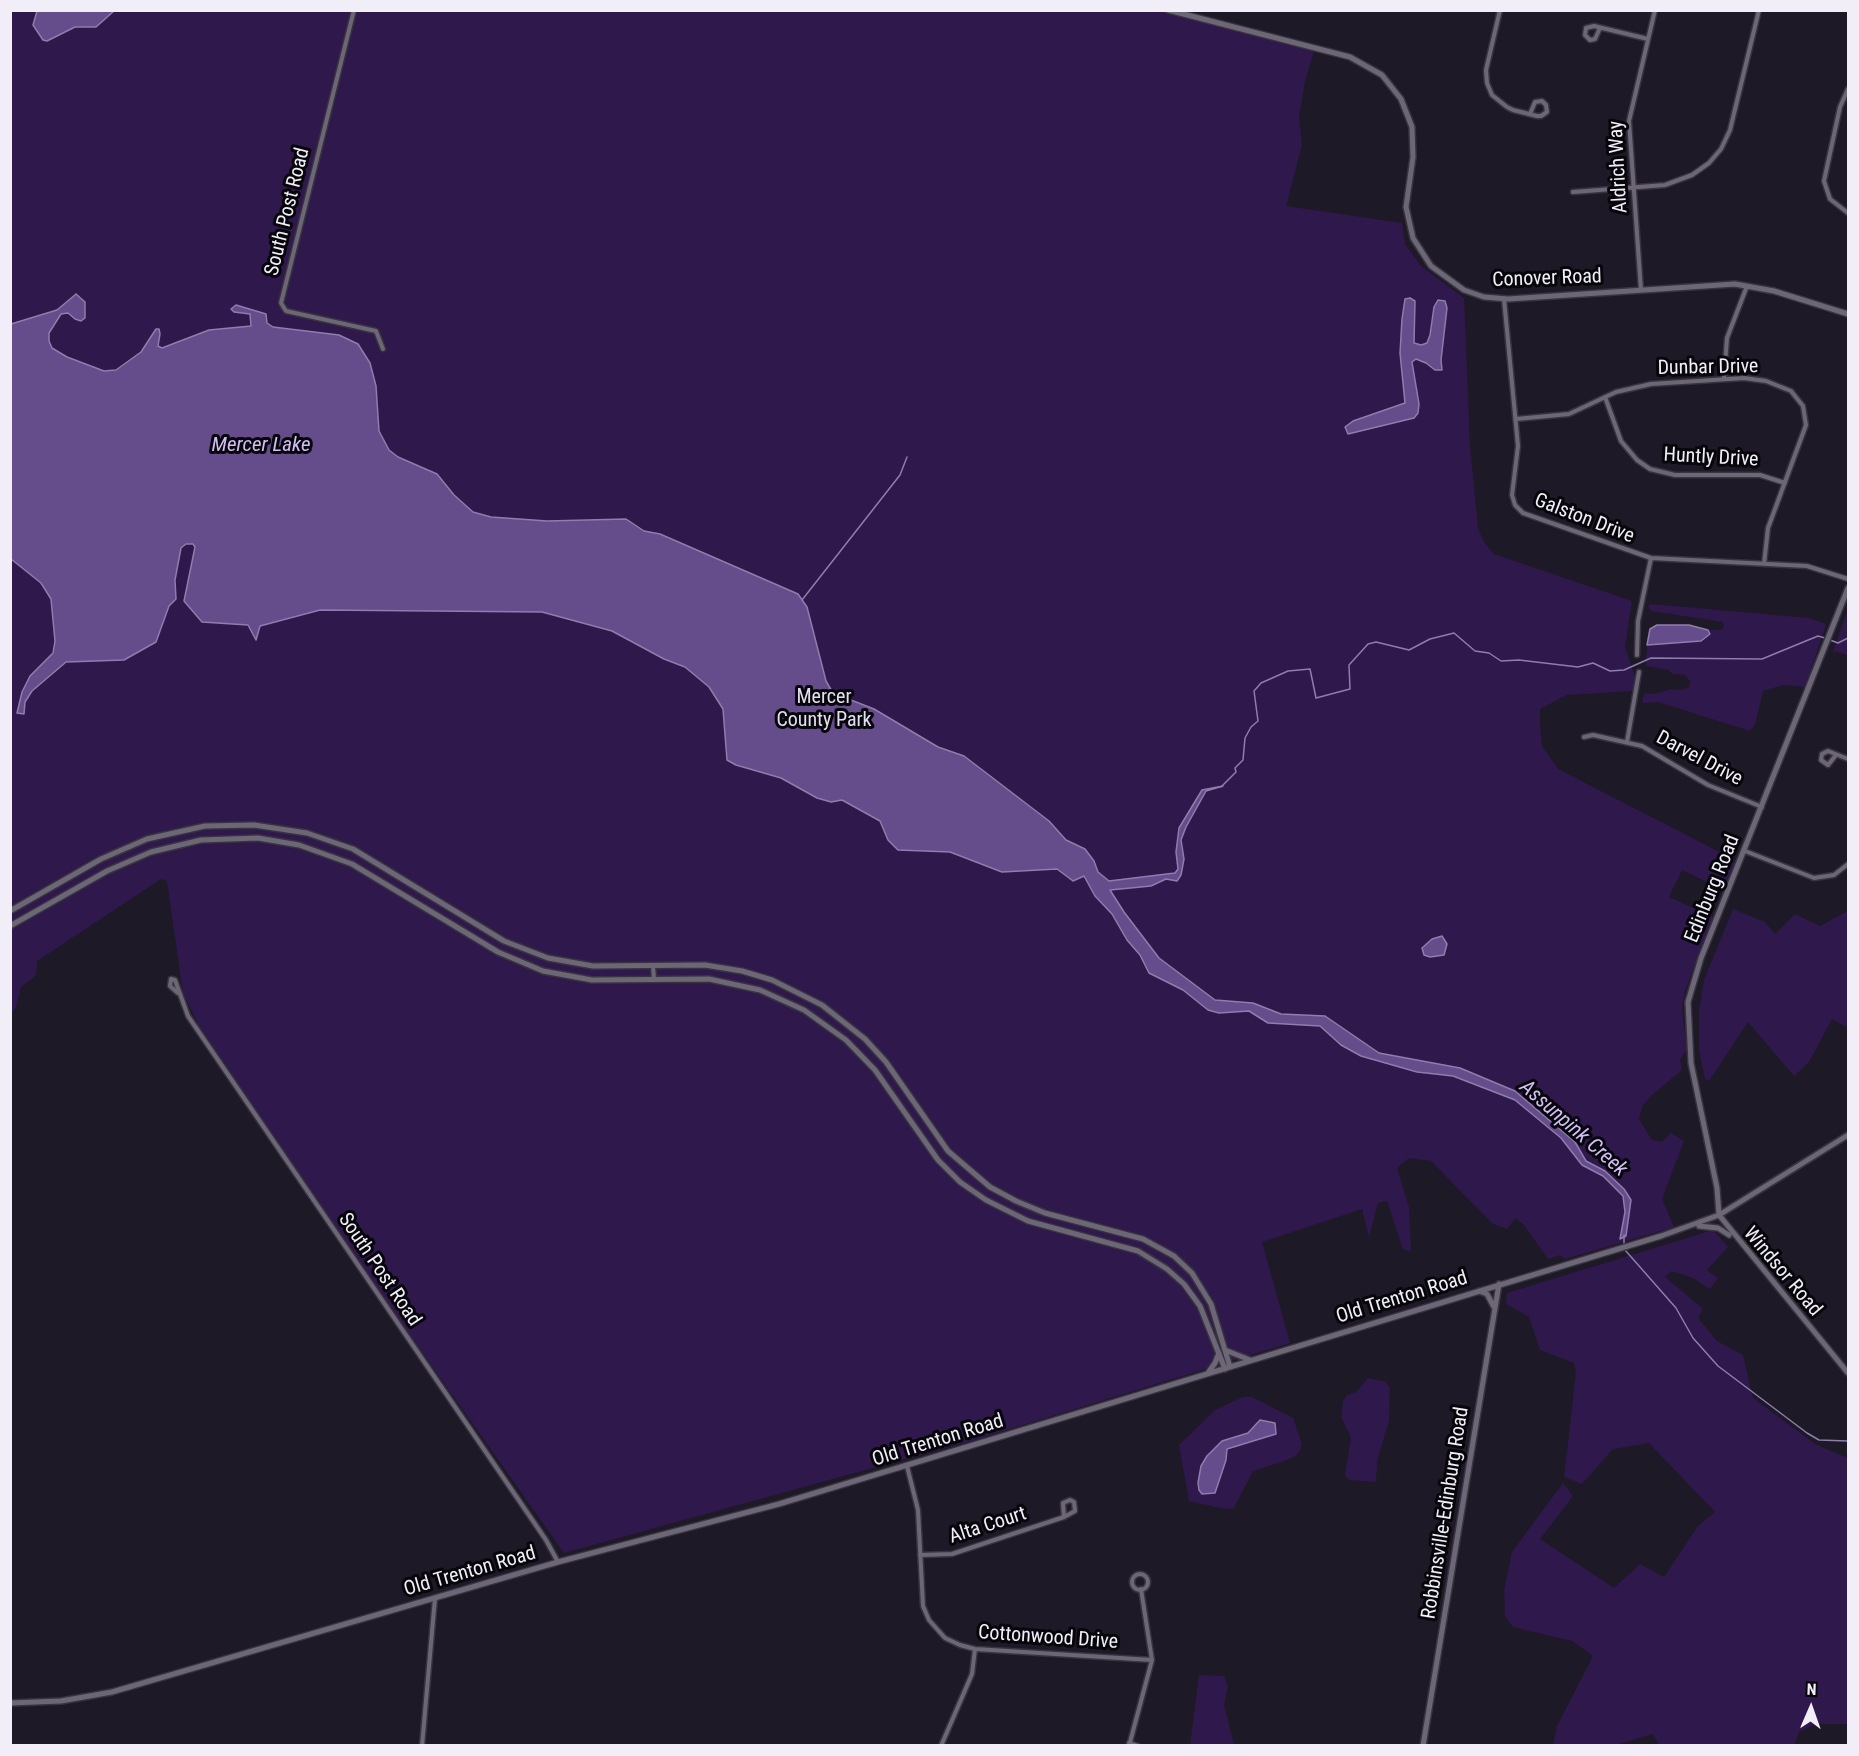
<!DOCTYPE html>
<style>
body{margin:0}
#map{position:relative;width:1859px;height:1756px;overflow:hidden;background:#1e1927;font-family:"Roboto Condensed",sans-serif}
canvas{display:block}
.frame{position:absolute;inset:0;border:12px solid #f1eef8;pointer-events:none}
.north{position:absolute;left:1781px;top:1678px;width:60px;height:60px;-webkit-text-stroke:4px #07060b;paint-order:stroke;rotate:2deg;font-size:16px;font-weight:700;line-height:24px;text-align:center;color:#f1eef8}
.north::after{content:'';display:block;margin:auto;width:21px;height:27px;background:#f1eef8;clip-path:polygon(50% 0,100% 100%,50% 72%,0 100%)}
</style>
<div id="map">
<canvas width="1859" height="1756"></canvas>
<div class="frame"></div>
<div class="north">N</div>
</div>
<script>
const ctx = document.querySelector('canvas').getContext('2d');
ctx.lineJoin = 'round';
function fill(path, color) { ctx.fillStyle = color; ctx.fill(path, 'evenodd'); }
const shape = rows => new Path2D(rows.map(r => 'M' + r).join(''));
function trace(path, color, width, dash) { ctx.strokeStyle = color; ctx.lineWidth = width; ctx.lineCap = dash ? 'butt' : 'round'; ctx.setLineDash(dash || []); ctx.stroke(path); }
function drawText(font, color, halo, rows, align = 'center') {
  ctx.font = font + ' "Roboto Condensed",sans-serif'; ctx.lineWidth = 6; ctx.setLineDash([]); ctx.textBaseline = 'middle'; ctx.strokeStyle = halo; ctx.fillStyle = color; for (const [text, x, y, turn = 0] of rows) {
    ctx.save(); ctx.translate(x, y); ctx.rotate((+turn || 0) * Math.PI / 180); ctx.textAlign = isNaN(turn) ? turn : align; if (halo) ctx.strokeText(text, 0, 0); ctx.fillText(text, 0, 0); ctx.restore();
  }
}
const green = shape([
 [1168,10,1315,48,1305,81,1299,117,1302,145,1286,206,1402,223,1405,244,1421,266,1464,298,1470,446,1478,528,1484,542,1494,554,1632,601,1625,647,1636,680,1633,691,1567,695,1540,709,1540,725,1542,746,1558,769,1735,860,1724,890,1682,870,1669,897,1713,917,1685,991,1682,1009,1687,1050,1680,1059,1682,1070,1652,1095,1643,1105,1639,1119,1652,1140,1662,1142,1671,1133,1684,1141,1662,1199,1674,1227,1565,1259,1560,1255,1548,1259,1524,1225,1515,1218,1507,1229,1493,1224,1431,1161,1409,1158,1397,1168,1409,1207,1411,1252,1403,1249,1387,1201,1378,1203,1369,1237,1362,1209,1262,1242,1290,1343,974,1440,564,1553,381,1294,200,1028,183,993,167,881,161,879,37,961,36,975,21,987,16,1007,11,1014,10,11],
 [1651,604,1809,618,1826,624,1805,687,1783,685,1763,691,1755,725,1750,731,1658,702,1642,703,1644,693,1654,694,1672,689,1682,690,1689,687,1690,681,1685,675,1673,674,1669,670,1646,666,1647,645,1710,634,1708,630,1722,630,1724,626,1723,622,1651,611,1648,606],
 [1848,609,1848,655,1833,651],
 [1733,909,1765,922,1775,934,1795,914,1820,926,1848,911,1848,1028,1832,1019,1809,1062,1794,1076,1748,1022,1709,1081,1705,1079,1699,1050,1699,1011,1704,980],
 [1713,1230,1728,1247,1707,1270,1718,1278,1710,1289,1693,1278,1671,1271,1665,1277,1703,1309,1698,1318,1717,1341,1743,1355,1753,1398,1815,1444,1848,1458,1848,1724,1815,1724,1799,1732,1794,1745,1659,1745,1653,1734,1616,1745,1553,1745,1557,1726,1593,1656,1572,1641,1513,1627,1505,1616,1504,1591,1512,1552,1563,1483,1573,1496,1540,1539,1614,1588,1640,1564,1664,1577,1698,1526,1715,1512,1649,1443,1613,1449,1582,1484,1564,1477,1576,1373,1574,1363,1540,1350,1529,1317,1506,1304,1507,1293],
 [1368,1378,1386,1382,1390,1388,1389,1421,1377,1461,1376,1482,1350,1480,1345,1476,1351,1437,1341,1417,1343,1401,1347,1395,1356,1392],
 [1243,1397,1252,1397,1293,1418,1302,1444,1300,1450,1296,1456,1281,1462,1253,1471,1234,1508,1226,1509,1189,1501,1179,1445,1215,1410],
 [1253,1426,1276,1434,1227,1449,1217,1487,1201,1466,1207,1456,1222,1441,1248,1433],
 [1199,1675,1224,1676,1228,1686,1224,1705,1234,1745,1190,1745]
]);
const water = shape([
 [37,11,37,10,114,11,96,27,75,27,47,41,43,40,33,25,37,11],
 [76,294,85,302,85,318,81,321,75,319,68,313,61,314,49,333,49,341,52,348,67,357,104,371,116,370,141,352,156,329,159,329,160,334,158,346,162,348,209,330,251,326,250,314,234,312,231,309,236,305,266,314,267,323,273,327,339,335,358,344,370,363,376,386,379,431,389,450,398,457,437,474,454,495,473,512,491,517,547,521,626,519,644,531,660,534,798,594,807,607,826,681,833,693,874,709,938,747,964,756,1049,821,1066,840,1085,849,1094,861,1098,872,1109,881,1175,873,1178,869,1176,852,1179,828,1202,790,1223,786,1206,791,1186,827,1181,840,1184,859,1181,875,1177,881,1166,879,1151,886,1110,890,1124,912,1159,958,1215,1000,1253,1003,1281,1014,1325,1016,1379,1053,1460,1068,1515,1091,1575,1142,1586,1161,1605,1171,1624,1189,1631,1200,1626,1236,1620,1239,1625,1212,1623,1196,1603,1176,1582,1165,1561,1138,1515,1100,1453,1076,1417,1072,1361,1056,1341,1045,1320,1026,1268,1023,1249,1011,1219,1013,1208,1010,1183,990,1149,973,1140,955,1127,940,1112,914,1095,896,1084,876,1073,881,1057,869,1002,872,950,852,898,850,888,840,880,821,842,800,831,802,817,798,781,778,736,765,727,760,723,709,709,687,685,667,664,659,612,631,542,612,320,610,260,626,256,640,248,625,202,622,184,601,195,547,193,544,186,544,181,548,175,580,176,599,169,606,156,642,124,660,66,662,32,691,25,702,24,714,17,713,22,692,30,676,53,653,55,641,51,599,41,583,11,559,11,324,57,310,76,294],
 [1410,298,1415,301,1414,343,1421,345,1427,343,1430,335,1434,307,1438,300,1445,301,1447,308,1441,360,1442,370,1435,370,1426,363,1416,359,1412,362,1419,404,1418,413,1414,418,1348,434,1345,427,1353,421,1405,403,1400,353,1402,319,1405,299,1410,298],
 [1657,625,1689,625,1708,630,1710,634,1701,641,1647,645,1650,629,1657,625],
 [1442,936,1447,944,1444,955,1430,957,1424,955,1422,948,1432,939,1442,936],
 [1260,1420,1275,1423,1276,1434,1227,1449,1226,1460,1215,1493,1202,1494,1199,1490,1198,1483,1201,1466,1207,1456,1222,1441,1248,1433,1260,1420]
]);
const stream = shape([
 [802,600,900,475,907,457],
 [1830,640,1838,643,1848,638],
 [1221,787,1236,772,1235,768,1243,760,1245,738,1251,727,1258,721,1254,691,1261,683,1288,671,1310,669,1316,698,1350,689,1349,665,1368,644,1376,642,1409,650,1430,639,1454,633,1475,651,1489,653,1501,661,1519,660,1578,667,1593,663,1610,671,1624,670,1651,658,1762,659,1818,636,1825,638],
 [1624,1246,1624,1235],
 [1625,1250,1676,1308,1693,1338,1718,1366,1807,1433,1819,1440,1848,1441]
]);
const street = shape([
 [354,10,281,303,286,311,376,331,383,349],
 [1500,10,1486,70,1487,83,1492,95,1507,107,1513,110,1537,116,1541,116,1547,112,1546,105,1542,101,1535,102,1530,114],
 [1600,28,1595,39,1590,40,1585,35,1586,28,1594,26,1648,39],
 [1848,89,1840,107,1824,181,1830,199,1848,213],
 [1573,192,1665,185,1692,175,1709,163,1721,149,1730,130,1759,10],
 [1641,290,1629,121,1655,10],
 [1504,299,1518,446,1512,495,1515,505,1523,513,1651,558,1807,566,1848,579],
 [1724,378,1727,338,1747,286],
 [1605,397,1621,441,1637,460,1650,469,1675,475,1760,475,1785,483],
 [1516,419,1569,414,1616,392,1651,384,1744,378,1766,381,1791,391,1803,406,1806,425,1768,528,1764,564],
 [1637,655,1638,621,1651,558],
 [1584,737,1593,735,1642,746,1708,785,1762,807],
 [1627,742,1639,672],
 [1836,755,1828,765,1821,760,1822,754,1828,751,1848,759],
 [1745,851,1814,878,1834,875,1848,864],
 [653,966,654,979],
 [178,993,170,986,171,979,175,980,188,1016,546,1540,558,1562],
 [907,1466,918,1510,923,1606,929,1620,945,1638,960,1645,975,1649,1152,1660],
 [920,1555,952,1554,1064,1517,1075,1511,1074,1502,1070,1500,1063,1503,1064,1517],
 '1132 1582a8 8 0 1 1 16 0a8 8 0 1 1-16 0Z',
 [1129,1743,1138,1746],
 [422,1746,435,1598],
 [941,1746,972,1674,975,1649],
 [1129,1746,1152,1660,1141,1589]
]);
const secondary = shape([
 [1168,10,1350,57,1382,75,1401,99,1412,127,1413,157,1406,207,1413,238,1431,266,1464,290,1484,297,1508,299,1735,284,1774,291,1848,314],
 [1848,588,1701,958,1688,1002,1691,1063,1717,1188,1719,1215,1848,1373],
 [10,911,101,859,147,839,205,826,254,825,307,833,353,849,504,941,548,958,593,966,705,965,742,971,772,980,822,1005,865,1039,886,1062,948,1151,990,1187,1016,1201,1045,1213,1143,1239,1174,1256,1192,1273,1211,1304,1230,1367],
 [10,926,107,871,151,852,201,840,258,838,299,845,352,864,498,952,543,971,592,980,709,979,760,990,804,1010,846,1040,875,1070,938,1160,960,1182,986,1200,1028,1221,1138,1251,1167,1269,1184,1284,1200,1306,1225,1369],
 [1699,1226,1718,1228,1729,1235],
 [1479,1291,1487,1294,1494,1307],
 [1225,1350,1250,1360],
 [1208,1373,1215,1363,1219,1353],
 [10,1703,61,1701,112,1692,558,1562,779,1504,1661,1236,1719,1215,1848,1135],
 [1423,1746,1499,1284]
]);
const streetNames = [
 ["Aldrich Way",1619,167,-93],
 ["South Post Road",288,212,-76],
 ["Conover Road",1547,279,-2],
 ["Dunbar Drive",1708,368,-1],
 ["Huntly Drive",1711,458,3],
 ["Galston Drive",1584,519,21],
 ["Darvel Drive",1699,759,28],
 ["Edinburg Road",1713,889,-68],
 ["South Post Road",379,1270,56],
 ["Windsor Road",1782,1272,50],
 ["Old Trenton Road",1402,1298,-17],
 ["Old Trenton Road",938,1441,-17],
 ["Robbinsville-Edinburg Road",1446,1513,-81],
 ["Alta Court",988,1526,-18],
 ["Old Trenton Road",470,1572,-16],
 ["Cottonwood Drive",1048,1638,4]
];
const parkNames = [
 ["Mercer",824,698],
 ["County Park",824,721]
];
const waterNames = [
 ["Mercer Lake",261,446],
 ["Assunpink Creek",1573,1129,41]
];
fill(green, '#2f184b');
fill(water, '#654c8b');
trace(water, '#8f7dac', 1.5);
trace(stream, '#8f7dac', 1.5);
trace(street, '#37343e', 7);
trace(secondary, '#37343e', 8);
trace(street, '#6c6677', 4);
trace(secondary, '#6c6677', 5);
drawText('20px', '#f1eef8', '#07060b', streetNames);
drawText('20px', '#e4def1', '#07060b', parkNames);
drawText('italic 21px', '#d2bef6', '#07060b', waterNames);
</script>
